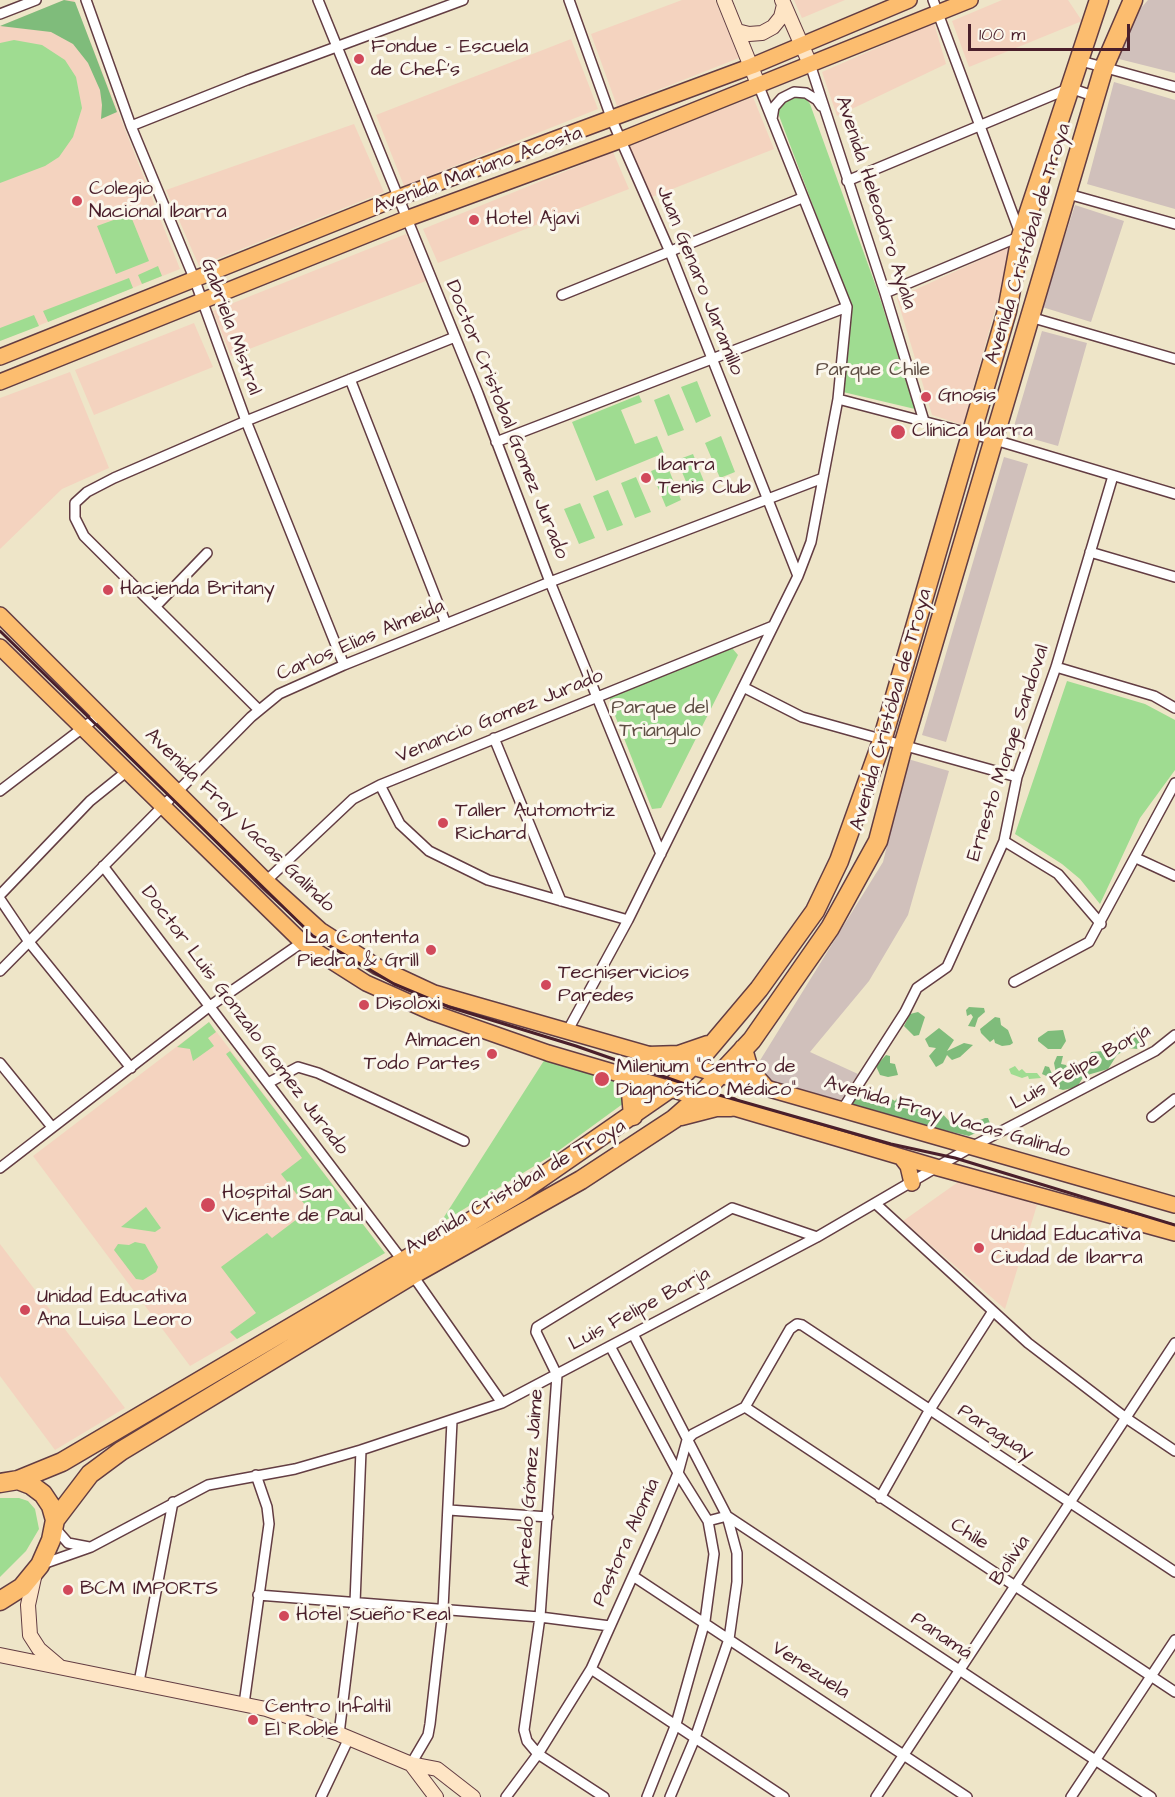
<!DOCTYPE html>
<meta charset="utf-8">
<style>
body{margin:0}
#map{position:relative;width:1175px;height:1797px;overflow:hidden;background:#eee5c8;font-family:"Architects Daughter",sans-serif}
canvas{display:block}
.scale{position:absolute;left:968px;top:24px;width:162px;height:27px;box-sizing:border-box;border:3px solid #4a1f2b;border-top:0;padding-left:8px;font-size:18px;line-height:21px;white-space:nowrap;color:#4a1f2b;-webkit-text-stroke:4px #fbf7ec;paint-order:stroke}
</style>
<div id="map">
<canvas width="1175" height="1797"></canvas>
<div class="scale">100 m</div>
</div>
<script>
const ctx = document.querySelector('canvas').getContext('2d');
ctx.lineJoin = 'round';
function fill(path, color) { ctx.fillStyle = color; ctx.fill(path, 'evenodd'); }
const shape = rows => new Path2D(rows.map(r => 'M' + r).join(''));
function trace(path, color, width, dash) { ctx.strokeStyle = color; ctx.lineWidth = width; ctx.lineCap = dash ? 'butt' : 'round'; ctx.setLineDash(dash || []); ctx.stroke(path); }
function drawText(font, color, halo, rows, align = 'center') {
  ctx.font = font + ' "Architects Daughter",sans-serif'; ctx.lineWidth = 6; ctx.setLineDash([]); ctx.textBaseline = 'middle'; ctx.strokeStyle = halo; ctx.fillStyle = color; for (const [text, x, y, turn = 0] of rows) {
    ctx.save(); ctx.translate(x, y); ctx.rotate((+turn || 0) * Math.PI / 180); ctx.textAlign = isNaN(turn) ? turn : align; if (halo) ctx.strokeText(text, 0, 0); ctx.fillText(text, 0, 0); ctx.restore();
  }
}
const built = shape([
 [64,0,74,0,180,269,0,341,0,26],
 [682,0,715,0,739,58,617,106,591,34],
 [794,0,845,0,802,18],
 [1002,0,1068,0,1082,21,969,67,952,21],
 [934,23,946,64,837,116,822,72],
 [571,39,598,109,404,186,376,115],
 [753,97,774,149,652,197,630,146],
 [354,124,384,192,199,266,166,190],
 [613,152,629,189,438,263,423,229],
 [406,234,426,281,231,356,213,311],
 [1013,245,963,425,932,415,897,298],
 [194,323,213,367,94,415,75,370],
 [70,372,109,468,62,489,0,549,0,398],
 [209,1022,385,1253,190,1366,33,1156],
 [961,1180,1037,1205,1005,1309,903,1221],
 [0,1244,125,1408,55,1450,0,1376]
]);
const industrial = shape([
 [1148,0,1175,0,1175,73,1115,58,1141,8],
 [1114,82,1175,100,1175,209,1087,184],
 [1075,205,1124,221,1091,322,1042,307],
 [1042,331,1087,343,1058,446,1012,433],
 [1004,457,1028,464,946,742,922,735],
 [908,759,949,771,908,915,869,981,810,1052,858,1074,841,1100,772,1082,759,1062,883,862]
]);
const green = shape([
 [14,40,42,45,65,60,76,77,82,108,73,137,59,157,45,166,0,183,0,43],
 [789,96,804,96,810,104,878,292,915,409,843,392,852,309,778,113,779,107],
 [130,214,149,261,116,274,97,226],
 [158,266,162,276,142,284,138,275],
 [129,278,133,288,48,322,43,311],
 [34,315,39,326,0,341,0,328],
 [697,381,711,416,696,423,681,387],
 [669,394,684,430,668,436,654,400],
 [639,395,642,402,621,410,635,444,657,436,664,453,596,481,572,422],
 [721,436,735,472,720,478,705,443],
 [693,454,707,489,692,496,677,460],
 [667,465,681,500,666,507,651,471],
 [636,477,651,512,635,518,621,483],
 [608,490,623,525,607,531,593,496],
 [580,503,595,538,579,544,564,509],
 [732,648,738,655,661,808,652,809,610,703,610,698,613,694],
 [1067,681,1145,704,1175,720,1175,770,1140,818,1100,904,1080,879,1062,864,1015,834],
 [209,1022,216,1032,208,1038,214,1046,193,1061,190,1049,177,1047],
 [230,1051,385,1253,237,1339,230,1332,256,1313,221,1267,267,1233,272,1238,309,1210,281,1174,302,1158,226,1054],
 [545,1059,620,1082,624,1103,554,1154,446,1220,444,1217],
 [1015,1066,1019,1071,1022,1069,1026,1073,1037,1073,1041,1078,1029,1079,1028,1076,1022,1078,1011,1074,1009,1069],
 [146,1207,161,1228,155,1232,121,1227],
 [135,1242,145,1244,158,1267,156,1272,143,1280,136,1279,114,1250,118,1244,129,1245],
 [0,1498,19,1498,28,1501,35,1509,39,1529,26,1551,0,1577]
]);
const forest = shape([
 [64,0,75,2,117,112,101,119,102,105,100,90,88,63,73,44,51,32,0,26],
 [969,1007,984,1008,985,1012,978,1018,975,1027,968,1026,973,1017,971,1014,967,1016,966,1010],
 [918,1012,925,1017,919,1035,914,1036,904,1026,910,1014],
 [995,1017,1000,1018,1001,1025,1008,1030,1013,1043,1010,1045,1002,1046,995,1043,994,1039,990,1042,981,1033,980,1029],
 [939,1028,954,1040,947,1051,964,1043,973,1045,960,1057,952,1060,947,1055,943,1063,936,1067,929,1056,936,1048,929,1047,925,1039],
 [1063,1030,1066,1041,1061,1049,1048,1049,1038,1041,1038,1038,1048,1031],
 [1133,1034,1144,1040,1137,1049,1129,1048,1117,1055,1108,1069,1084,1076,1077,1087,1063,1090,1056,1088,1055,1080,1042,1074,1045,1066,1049,1067,1052,1074,1056,1073,1054,1063,1057,1056,1063,1056,1061,1064,1066,1065,1067,1068,1076,1068,1084,1064,1091,1052,1103,1051,1111,1042,1121,1045],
 [886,1055,890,1056,890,1063,895,1064,898,1075,888,1077,880,1075,876,1066],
 [858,1091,877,1094,880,1099,885,1095,895,1101,897,1098,907,1106,915,1105,917,1108,925,1107,937,1113,939,1110,950,1122,958,1116,962,1118,963,1127,985,1118,988,1118,991,1126,969,1136,926,1126,920,1127,916,1123,902,1119,859,1110,849,1103]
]);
const street = shape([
 [86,0,131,126,194,278,246,421,344,665],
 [318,0,478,393,550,582,661,854],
 [569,0,612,120,670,252,798,576],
 [0,14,36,0],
 [1081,61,1175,87],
 [810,64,885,293,924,421],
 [772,119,774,107,782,98,794,92,806,93,817,100,821,106],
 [131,126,247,80,463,0],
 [847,181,1070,88,1096,97],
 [1068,194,1175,224],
 [885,293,1021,236,933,0],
 [562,295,802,198],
 [1030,317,1175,359],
 [350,379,446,624],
 [838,399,995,440,1175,494],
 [496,442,847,307],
 [1090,552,1175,577],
 [156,606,207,553],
 [1056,667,1154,696,1175,708],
 [743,687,802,717,1017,777],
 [258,709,84,536,75,518,75,503,87,492,114,478,246,421,455,337],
 [494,738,561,901],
 [380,785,400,824,429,851,488,880,628,920],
 [0,791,101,714],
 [1004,841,1058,874,1101,924],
 [1136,858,1175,876],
 [103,866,402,1260,502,1403],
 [266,881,353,799,380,785,773,626],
 [0,895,90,801,126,772],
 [0,899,29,942,131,1068],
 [0,971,251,717,279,694,344,665,550,582,823,478],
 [1014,982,1089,942,1175,783],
 [568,1030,628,920,798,576,811,542,838,399,847,307,758,84],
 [0,1063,52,1127],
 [268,1083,298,1067,318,1073,464,1141],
 [842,1110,905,1012,917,988,947,967,1004,841,1017,777,1056,667,1113,476],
 [1152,1117,1175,1099],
 [0,1168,210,1006,320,930],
 [876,1204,1028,1343,1126,1418,1175,1451],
 [633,1334,727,1516,737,1553,737,1582,729,1639,695,1738,670,1797],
 [610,1346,678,1473,708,1521,714,1554,705,1621,676,1724,647,1797],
 [745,1407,1175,1692],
 [880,1498,929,1411,993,1311],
 [449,1510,548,1517],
 [708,1521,727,1516,1151,1797],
 [54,1527,68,1543,89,1547],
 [40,1565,91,1547,208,1485,295,1469,361,1450,502,1403,817,1237,973,1146,1155,1051,1175,1035],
 [633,1576,967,1797],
 [258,1595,540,1617,610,1626],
 [591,1669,784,1797],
 [139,1682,173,1502],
 [244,1704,269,1524,267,1507,256,1475],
 [339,1734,355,1603,361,1450],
 [411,1764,428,1735,430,1724,443,1609,452,1421],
 [321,1797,349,1738],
 [506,1797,538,1754,591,1669,654,1529,678,1473,687,1440,693,1434,745,1407,790,1329,797,1324,802,1325,1175,1572],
 [604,1797,538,1754,527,1741,524,1730,540,1617,557,1375,536,1332,537,1327,732,1208,817,1237],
 [876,1797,1175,1343],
 [1071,1797,1175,1640]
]);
const secondary = shape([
 [724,0,758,84],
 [782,0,810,64],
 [737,31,749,34,762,33,773,27,781,17,784,5],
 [35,1573,28,1605,30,1635,39,1649,59,1666],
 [0,1655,266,1709,339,1734,411,1764,437,1769,473,1797],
 [411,1764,436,1797]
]);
const primary = shape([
 [0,357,397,198,752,66,909,0],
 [0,382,406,219,621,140,970,0],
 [0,615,266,881,320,930,376,966,434,993,1175,1205],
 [0,647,303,943,366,983,431,1012,548,1053,939,1168,1175,1233],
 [901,1157,908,1166,912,1183]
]);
const highway = shape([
 [743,1049,749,1070,764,1087],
 [648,1056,679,1055,708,1045],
 [624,1076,631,1093,633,1116],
 [681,1116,716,1107,731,1107],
 [18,1480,62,1462,519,1193,669,1089,705,1053,759,989,815,911,839,861,882,741,1007,311,1021,236,1099,0],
 [0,1483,18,1480,31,1485,43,1494,51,1506,55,1520,51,1540,40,1565,22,1587,0,1601],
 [55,1520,90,1474,121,1451,412,1275,581,1180,674,1119,699,1097,752,1040,830,928,878,841,903,746,1104,67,1133,0]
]);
const rail = shape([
 [0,631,313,936,394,984,449,1007,576,1046,705,1091,891,1144,955,1158,1175,1225]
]);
const markers = [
 [359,59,6,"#d1495b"],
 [77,201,6,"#d1495b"],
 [474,220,6,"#d1495b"],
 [926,397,6,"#d1495b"],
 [898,432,8,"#d1495b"],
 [646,478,6,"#d1495b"],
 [108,590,6,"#d1495b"],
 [443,823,6,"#d1495b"],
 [431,950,6,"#d1495b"],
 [546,985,6,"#d1495b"],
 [364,1005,6,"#d1495b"],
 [492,1054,6,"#d1495b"],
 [602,1079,8,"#d1495b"],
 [208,1205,8,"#d1495b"],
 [979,1248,6,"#d1495b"],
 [25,1310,6,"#d1495b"],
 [68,1590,6,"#d1495b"],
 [284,1616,6,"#d1495b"],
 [253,1720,6,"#d1495b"]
];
const poiNames = [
 ["Fondue - Escuela",371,48],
 ["de Chef's",371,71],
 ["Colegio",89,190],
 ["Nacional Ibarra",89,213],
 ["Hotel Ajavi",486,220],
 ["Gnosis",938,397],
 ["Clínica Ibarra",912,432],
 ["Ibarra",658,466],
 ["Tenis Club",658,489],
 ["Hacienda Britany",120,590],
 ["Taller Automotriz",455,812],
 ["Richard",455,835],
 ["La Contenta",419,939,"right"],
 ["Piedra & Grill",419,962,"right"],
 ["Tecniservicios",558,974],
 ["Paredes",558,997],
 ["Disoloxi",376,1005],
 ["Almacen",480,1042,"right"],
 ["Todo Partes",480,1065,"right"],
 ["Milenium \"Centro de",616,1068],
 ["Diagnóstico Médico\"",616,1091],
 ["Hospital San",222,1194],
 ["Vicente de Paul",222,1217],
 ["Unidad Educativa",991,1236],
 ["Ciudad de Ibarra",991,1259],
 ["Unidad Educativa",37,1298],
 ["Ana Luisa Leoro",37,1321],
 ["BCM IMPORTS",80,1590],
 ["Hotel Sueño Real",296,1616],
 ["Centro Infaltil",265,1708],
 ["El Roble",265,1731]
];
const streetNames = [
 ["Avenida Mariano Acosta",478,171,-20],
 ["Avenida Heleodoro Ayala",875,203,72],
 ["Avenida Cristóbal de Troya",1029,244,-73],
 ["Juan Genaro Jaramillo",699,281,68],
 ["Gabriela Mistral",230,327,70],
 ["Doctor Cristobal Gomez Jurado",506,420,68],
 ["Carlos Elias Almeida",361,641,-23],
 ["Avenida Cristóbal de Troya",892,710,-74],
 ["Venancio Gomez Jurado",500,717,-22],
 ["Ernesto Monge Sandoval",1009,753,-72],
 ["Avenida Fray Vacas Galindo",239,821,44],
 ["Doctor Luis Gonzalo Gomez Jurado",244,1021,53],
 ["Luis Felipe Borja",1081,1068,-29],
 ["Avenida Fray Vacas Galindo",947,1118,16],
 ["Avenida Cristóbal de Troya",516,1188,-30],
 ["Luis Felipe Borja",640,1310,-28],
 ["Paraguay",995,1433,33],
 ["Alfredo Gómez Jaime",531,1488,-86],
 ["Chile",969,1535,33],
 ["Pastora Alomía",627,1543,-66],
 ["Bolivia",1011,1561,-56],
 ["Panamá",941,1637,34],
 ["Venezuela",810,1671,33]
];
const parkNames = [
 ["Parque Chile",873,371],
 ["Parque del",660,709],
 ["Triangulo",660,732]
];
fill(built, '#f4d3bf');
fill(industrial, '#d0c0bb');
fill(green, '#9fdc91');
fill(forest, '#7fbc7b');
trace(street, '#633d43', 12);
trace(secondary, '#633d43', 16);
trace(primary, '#633d43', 18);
trace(highway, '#633d43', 21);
trace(street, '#fff', 9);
trace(secondary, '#fee5c5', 14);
trace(primary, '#fcbd6f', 15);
trace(highway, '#fcbd6f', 18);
trace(rail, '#4a1f2b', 3);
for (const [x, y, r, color] of markers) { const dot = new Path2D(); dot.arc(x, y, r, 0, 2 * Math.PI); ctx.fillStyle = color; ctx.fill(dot); trace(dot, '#fbf7ec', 2); }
drawText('20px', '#4a1f2b', '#fbf7ec', poiNames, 'left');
drawText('20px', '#4a1f2b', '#fbf7ec', streetNames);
drawText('20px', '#5f4e44', '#fbf7ec', parkNames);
</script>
